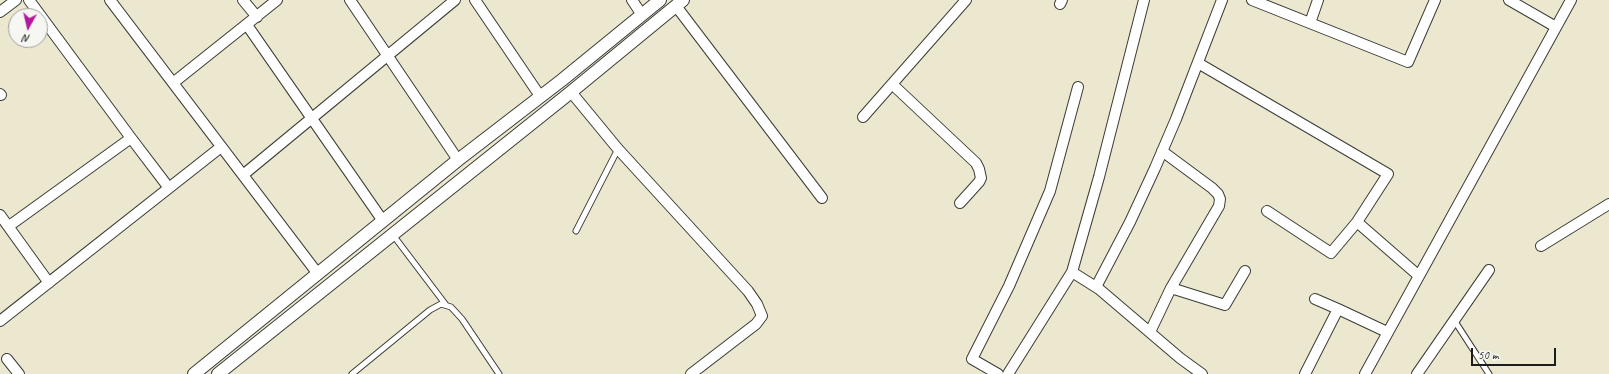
<!DOCTYPE html>
<style>
body{margin:0}
#map{position:relative;width:1609px;height:374px;overflow:hidden;background:#ece8cf;font-family:Caveat,sans-serif}
canvas{display:block}
.north{position:absolute;left:8px;top:8px;width:40px;height:40px;box-sizing:border-box;background:#f6f6f2;border:1px solid #9f9f9c;border-radius:50%;rotate:188deg;font-size:11px;font-weight:700;line-height:16px;text-align:center;color:#1c1c1c}
.north::after{content:'';display:block;margin:auto;width:14px;height:18px;background:#b5179e;clip-path:polygon(50% 0,100% 100%,50% 72%,0 100%)}
.scale{position:absolute;left:1471px;top:348px;width:85px;height:18px;box-sizing:border-box;border:2px solid #1c1c1c;border-top:0;padding-left:5px;font-size:12px;line-height:14px;white-space:nowrap;color:#1c1c1c;-webkit-text-stroke:3px #f6f6f2;paint-order:stroke}
</style>
<div id="map">
<canvas width="1609" height="374"></canvas>
<div class="north">N</div>
<div class="scale">50 m</div>
</div>
<script>
const ctx = document.querySelector('canvas').getContext('2d');
ctx.lineJoin = 'round';
const shape = rows => new Path2D(rows.map(r => 'M' + r).join(''));
function trace(path, color, width, dash) { ctx.strokeStyle = color; ctx.lineWidth = width; ctx.lineCap = dash ? 'butt' : 'round'; ctx.setLineDash(dash || []); ctx.stroke(path); }
const service = shape([
 [576,231,618,149],
 [393,235,446,305],
 [1454,320,1489,374],
 [352,374,430,310,441,304,451,307,462,319,499,374]
]);
const minor = shape([
 [29,0,131,138,169,188],
 [110,0,318,274],
 [243,0,257,17],
 [350,0,458,160],
 [475,0,540,96],
 [632,0,642,15],
 [1252,0,1408,62,1435,0],
 [1509,0,1556,27],
 [1060,4,1062,0],
 [676,6,822,198],
 [0,12,16,0],
 [1310,23,1318,0],
 [247,25,383,221],
 [1198,63,1388,174,1357,222],
 [173,83,277,0],
 [892,84,976,163,979,169,981,178,979,182,960,203],
 [571,92,618,149,748,291,757,304,762,316,756,324,691,374],
 [0,94,1,95],
 [863,117,966,0],
 [1162,151,1212,188,1218,194,1220,199,1219,206,1171,288],
 [243,175,455,0],
 [1267,211,1331,253,1357,222,1419,276],
 [0,215,49,283],
 [9,226,131,138],
 [1541,246,1609,204],
 [1072,272,1099,177,1144,0],
 [1096,287,1130,222,1155,168,1176,119,1222,0],
 [1315,299,1338,309],
 [0,321,221,147],
 [1150,332,1171,288,1225,305,1245,271],
 [7,359,19,374],
 [998,374,972,359,1009,286,1050,191,1078,87],
 [1008,374,1072,272,1099,289,1180,358,1202,374],
 [1305,374,1338,309,1387,332],
 [1365,374,1571,0],
 [1417,374,1489,270]
]);
const tertiary = shape([
 [194,374,458,160,562,80,660,0],
 [218,374,571,92,683,0]
]);
trace(service, '#3b3b37', 7);
trace(minor, '#3b3b37', 12);
trace(tertiary, '#3b3b37', 14);
trace(service, '#fff', 5);
trace(minor, '#fff', 10);
trace(tertiary, '#fff', 12);
</script>
